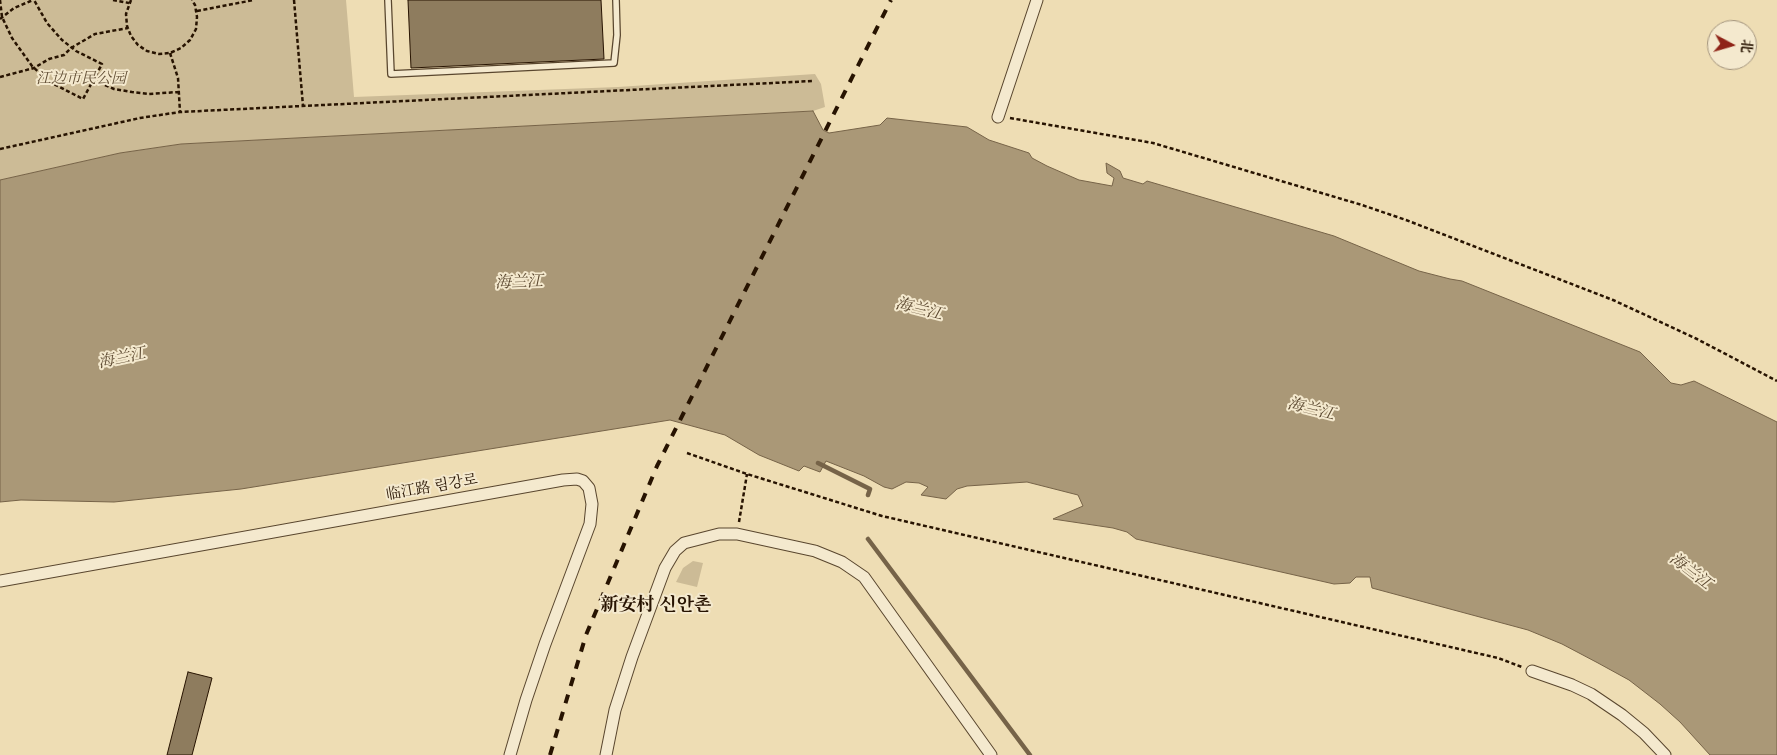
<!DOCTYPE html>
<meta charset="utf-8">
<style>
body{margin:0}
#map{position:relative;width:1777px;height:755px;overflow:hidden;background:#eeddb4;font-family:Cardo,"Noto Serif SC",serif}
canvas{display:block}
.north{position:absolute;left:1707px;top:20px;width:50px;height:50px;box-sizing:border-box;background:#f4e9ce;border:1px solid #a2937c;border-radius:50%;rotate:96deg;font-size:14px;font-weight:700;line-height:20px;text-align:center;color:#271301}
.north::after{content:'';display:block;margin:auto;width:18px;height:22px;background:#8f2418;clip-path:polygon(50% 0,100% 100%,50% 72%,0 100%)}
</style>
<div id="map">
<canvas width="1777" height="755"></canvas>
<div class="north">北</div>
</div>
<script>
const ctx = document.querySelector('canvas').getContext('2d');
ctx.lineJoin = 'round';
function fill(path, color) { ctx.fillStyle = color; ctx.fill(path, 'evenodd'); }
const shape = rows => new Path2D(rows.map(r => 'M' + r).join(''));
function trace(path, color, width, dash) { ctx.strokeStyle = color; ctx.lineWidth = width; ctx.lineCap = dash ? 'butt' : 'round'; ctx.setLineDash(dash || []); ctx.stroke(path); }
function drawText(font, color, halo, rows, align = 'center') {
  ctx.font = font + ' Cardo,"Noto Serif SC","Noto Serif KR",serif'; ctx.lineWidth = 4; ctx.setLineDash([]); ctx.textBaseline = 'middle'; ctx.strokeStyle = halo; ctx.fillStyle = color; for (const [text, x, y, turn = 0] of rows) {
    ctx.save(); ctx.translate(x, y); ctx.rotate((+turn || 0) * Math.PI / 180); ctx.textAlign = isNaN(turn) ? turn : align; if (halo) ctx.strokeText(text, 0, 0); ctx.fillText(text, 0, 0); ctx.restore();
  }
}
const green = shape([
 [0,0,346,0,354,97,618,87,815,74,821,84,825,107,813,111,181,144,120,153,0,180],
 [693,561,703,563,697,587,676,582,683,568]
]);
const water = shape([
 [813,111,823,130,829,133,880,125,887,118,967,127,989,140,1029,153,1032,158,1047,166,1079,180,1112,186,1114,178,1107,173,1106,163,1120,171,1123,178,1143,184,1147,181,1334,236,1419,271,1450,279,1462,281,1640,352,1671,383,1681,385,1694,381,1777,422,1777,755,1710,755,1680,722,1660,704,1629,680,1598,663,1562,644,1528,630,1372,588,1370,577,1356,577,1350,583,1334,584,1136,539,1127,532,1113,528,1053,519,1083,506,1078,495,1027,482,967,486,957,489,946,499,921,495,928,487,919,483,906,482,892,489,884,487,864,476,826,461,820,472,804,466,799,471,759,455,725,435,670,420,241,489,114,502,21,500,0,502,0,180,120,153,181,144,813,111]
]);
const stream = shape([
 [818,463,870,489,868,495],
 [868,539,1030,755]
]);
const building = shape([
 [408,0,601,0,604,59,411,68,408,0],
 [188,672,212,678,192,755,167,755,188,672]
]);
const path = shape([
 [0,0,2,17,12,38,32,66,48,81,83,99,102,64,76,51,62,40,47,23,34,0],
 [113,0,129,3],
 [131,0,126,14,127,26,131,36,138,45,147,51,159,54,170,53,181,48,190,40,196,29,197,17,195,5,192,0],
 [294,0,303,106],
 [197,11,254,0],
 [0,19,14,8,33,0],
 [170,53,178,78,180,112],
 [0,77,34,68,49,59,64,55,71,48,95,34,128,28],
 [93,80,114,89,132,92,149,94,178,92],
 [1010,118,1153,143,1362,205,1406,220,1613,300,1697,339,1777,381],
 [0,149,140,118,180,112,813,81],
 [687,453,747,474,882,516,1498,658,1522,667],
 [739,522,747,474]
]);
const lane = shape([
 [388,0,391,74,614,63,617,35,616,0]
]);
const street = shape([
 [998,117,1037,0],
 [0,581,563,480,577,479,583,481,589,488,592,504,590,524,545,644,526,700,510,755],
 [1532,671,1572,685,1591,694,1622,715,1644,733,1665,755],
 [606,755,615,710,632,657,665,568,675,551,684,543,719,534,737,534,815,551,842,562,864,577,991,755]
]);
const rail = shape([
 [550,755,586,635,657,466,891,0]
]);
const parkNames = [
 ["江边市民公园",81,80]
];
const streetNames = [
 ["临江路 림강로",432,488,-10]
];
const waterNames = [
 ["海兰江",519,283,-2],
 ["海兰江",919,310,14],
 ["海兰江",122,359,-12],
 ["海兰江",1311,410,14],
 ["海兰江",1690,572,38]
];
const quarterNames = [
 ["新安村 신안촌",656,606]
];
fill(green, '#ccbb96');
fill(water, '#aa9877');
trace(water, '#766348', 1);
trace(stream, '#766348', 4.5);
fill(building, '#8e7c5e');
trace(building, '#271301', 1);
trace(lane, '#59462e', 8);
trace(street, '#59462e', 13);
trace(path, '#271301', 2.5, [4, 2.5]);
trace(lane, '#f4e9ce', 5.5);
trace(street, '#f4e9ce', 11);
trace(rail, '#271301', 4, [9, 9]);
drawText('italic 15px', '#614e35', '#f4e9ce', parkNames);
drawText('15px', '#271301', '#f4e9ce', streetNames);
drawText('italic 16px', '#5b4830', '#f4e9ce', waterNames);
drawText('bold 18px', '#271301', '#f4e9ce', quarterNames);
</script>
